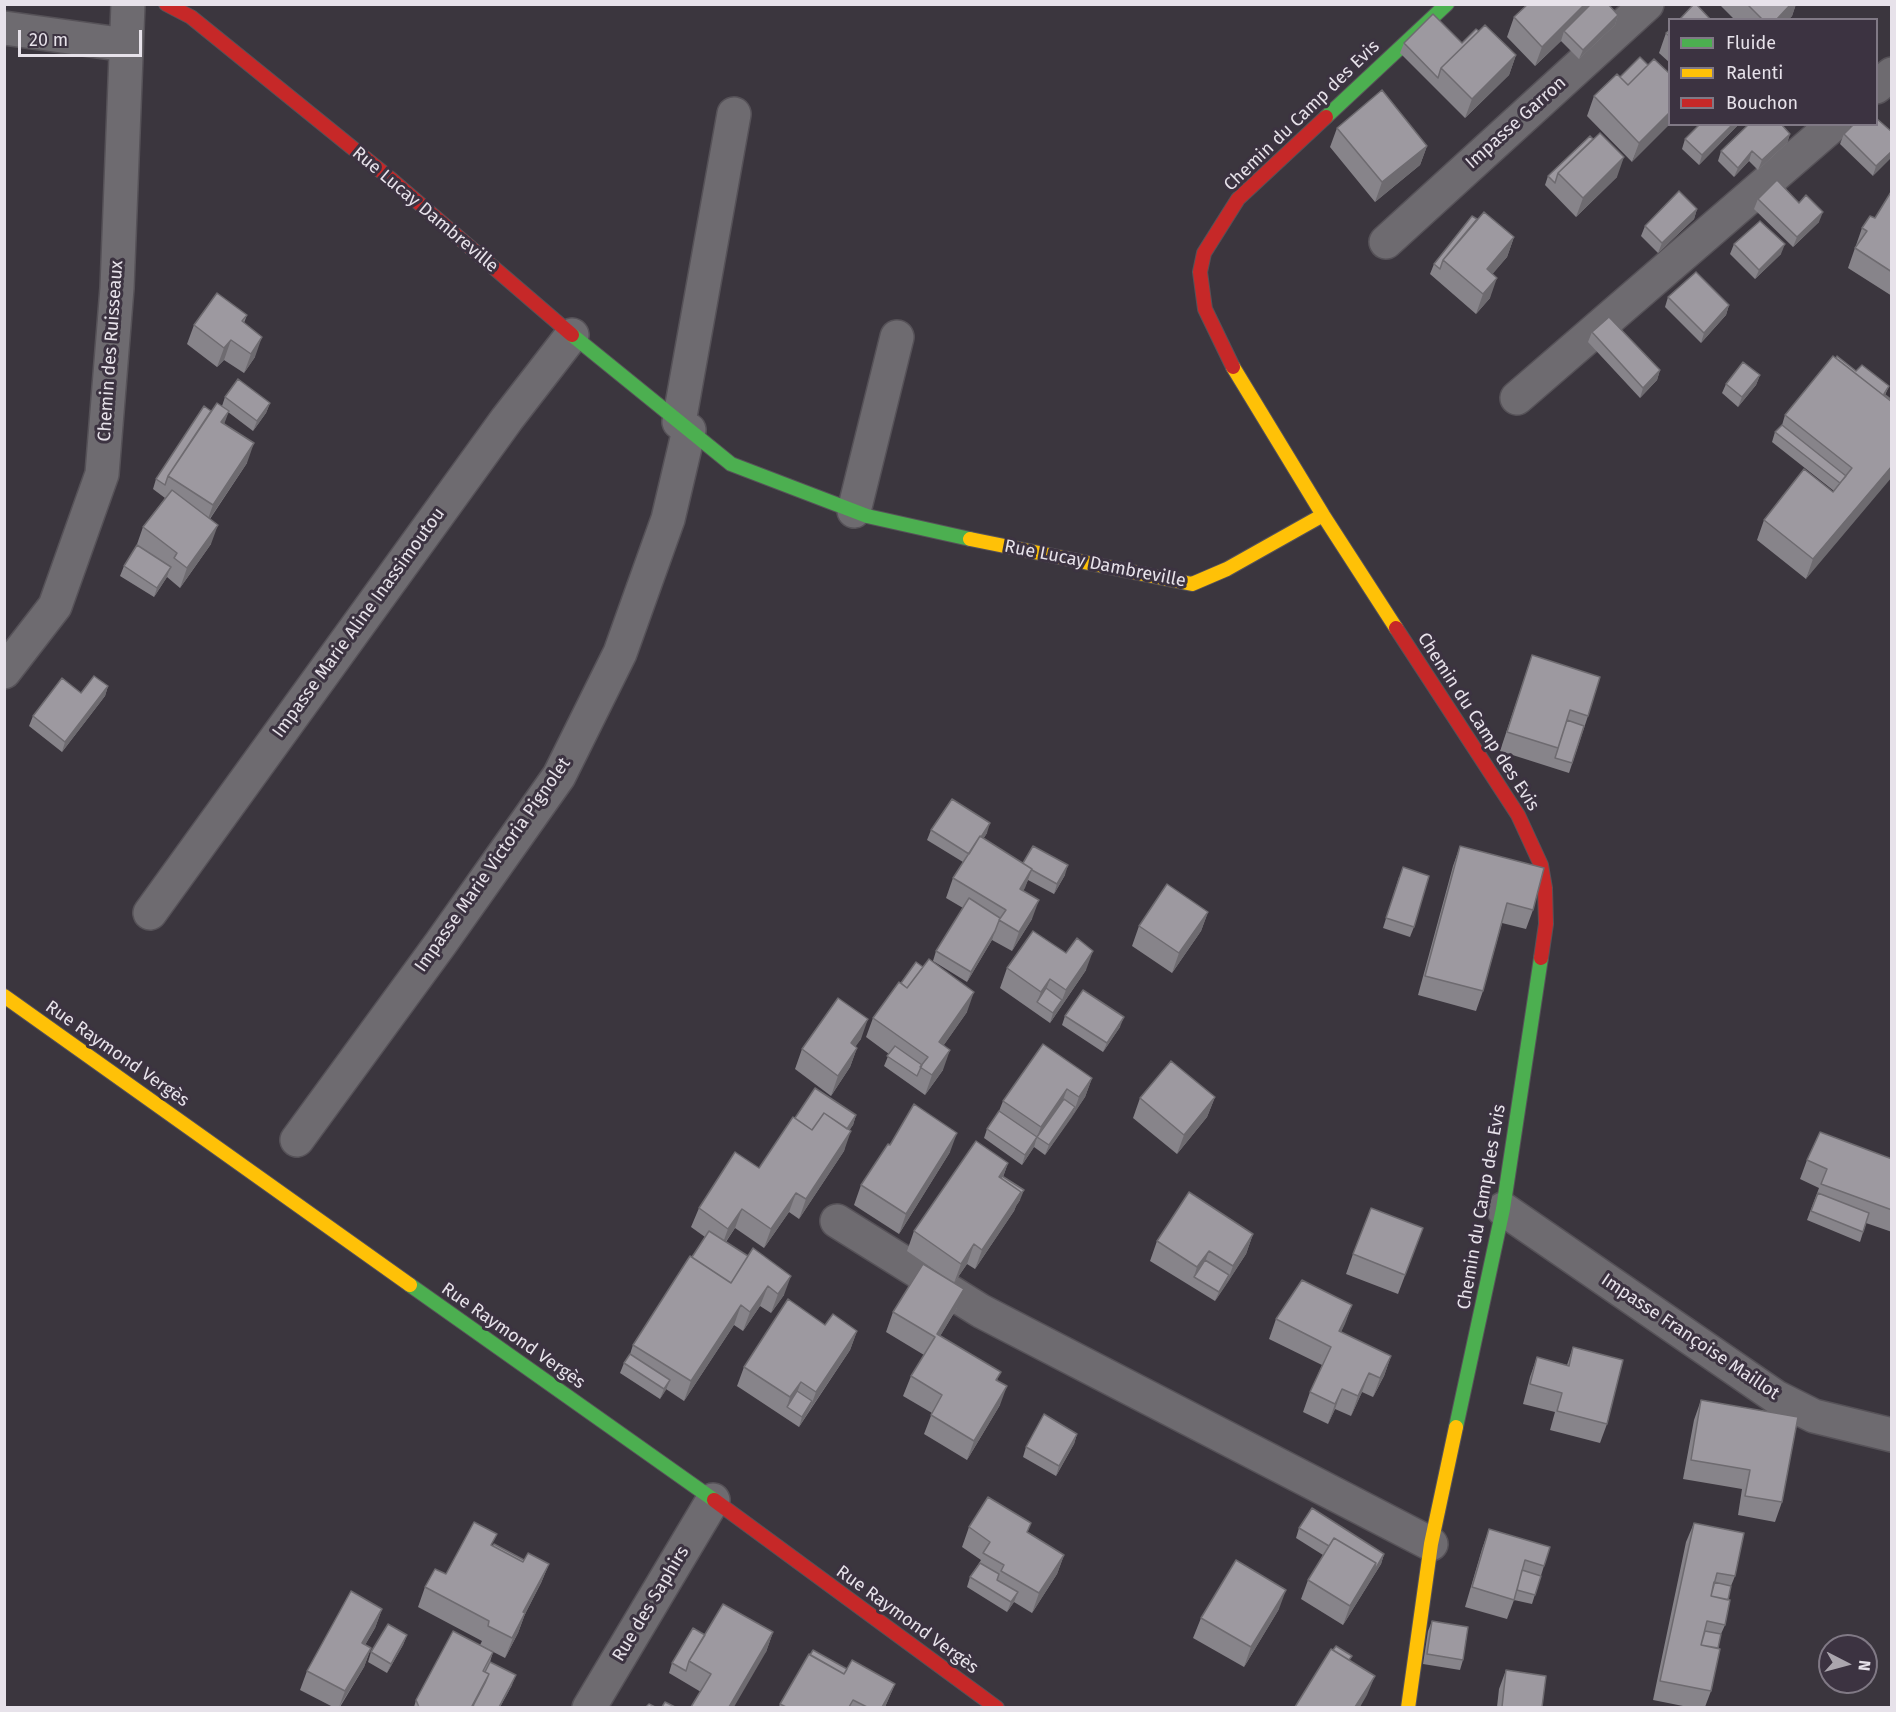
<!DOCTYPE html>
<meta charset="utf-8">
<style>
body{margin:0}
#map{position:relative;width:1896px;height:1712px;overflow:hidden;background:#3b363e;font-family:"Fira Sans",sans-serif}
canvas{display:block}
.frame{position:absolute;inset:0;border:6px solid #e7e2ea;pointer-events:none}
.legend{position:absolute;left:1668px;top:18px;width:210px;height:108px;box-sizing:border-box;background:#3c3341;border:2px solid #807985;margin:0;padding:8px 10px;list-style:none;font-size:18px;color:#e7e2ea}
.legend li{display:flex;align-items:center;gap:12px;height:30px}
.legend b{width:30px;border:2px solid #807985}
.north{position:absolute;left:1818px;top:1634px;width:60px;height:60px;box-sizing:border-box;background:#3c3341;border:2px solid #807985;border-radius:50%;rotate:96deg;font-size:16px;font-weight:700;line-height:24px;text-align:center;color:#e7e2ea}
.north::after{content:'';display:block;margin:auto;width:21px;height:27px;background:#aba6ae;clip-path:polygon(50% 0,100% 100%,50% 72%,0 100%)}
.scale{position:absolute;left:18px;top:30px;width:124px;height:27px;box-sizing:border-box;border:3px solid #e7e2ea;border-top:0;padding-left:8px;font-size:18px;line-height:21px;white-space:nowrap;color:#e7e2ea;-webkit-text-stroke:4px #3c3341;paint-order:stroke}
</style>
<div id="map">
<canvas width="1896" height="1712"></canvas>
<div class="frame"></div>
<ul class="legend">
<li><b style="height:8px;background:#4caf50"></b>Fluide</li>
<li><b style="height:8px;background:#ffc107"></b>Ralenti</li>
<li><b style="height:8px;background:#c62828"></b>Bouchon</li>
</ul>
<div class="north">N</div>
<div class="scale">20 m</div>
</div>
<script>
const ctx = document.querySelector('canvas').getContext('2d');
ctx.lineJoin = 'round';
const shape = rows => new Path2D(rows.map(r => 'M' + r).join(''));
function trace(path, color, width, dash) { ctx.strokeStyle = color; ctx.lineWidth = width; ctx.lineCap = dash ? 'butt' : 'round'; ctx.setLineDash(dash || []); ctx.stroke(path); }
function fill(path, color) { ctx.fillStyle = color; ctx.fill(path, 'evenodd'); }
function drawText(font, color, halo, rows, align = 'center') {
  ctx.font = font + ' "Fira Sans",sans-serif'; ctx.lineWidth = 6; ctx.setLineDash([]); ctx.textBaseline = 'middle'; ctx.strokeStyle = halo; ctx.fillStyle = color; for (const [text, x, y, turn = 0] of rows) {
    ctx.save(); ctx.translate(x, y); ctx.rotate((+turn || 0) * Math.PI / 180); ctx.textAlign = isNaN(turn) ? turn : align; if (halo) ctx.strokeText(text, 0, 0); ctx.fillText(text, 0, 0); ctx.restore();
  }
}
const street = shape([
 [4,28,126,45],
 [1876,87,1892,74],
 [1386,242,1647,4],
 [1517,398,1834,124],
 [679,422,734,114],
 [854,511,897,337],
 [4,672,55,606,102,474,117,288,128,4],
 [150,913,507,419,572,335],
 [297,1140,441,943,559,776,620,653,668,519,689,430],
 [1503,1209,1776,1397,1814,1416,1892,1435],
 [837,1221,981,1311,1431,1544],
 [589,1708,713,1500]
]);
const fast = shape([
 [1326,117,1447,4],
 [572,335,731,464,867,516,970,539],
 [410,1285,714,1500],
 [1456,1427,1503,1209,1541,958]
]);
const slow = shape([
 [1233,367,1323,515,1396,628],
 [970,539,1192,584,1227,569,1323,515],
 [4,996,410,1285],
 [1408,1708,1431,1544,1456,1427]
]);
const jam = shape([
 [166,4,191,17,392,180,572,335],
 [1233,367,1205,309,1200,272,1204,253,1238,199,1326,117],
 [1396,628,1518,815,1541,865,1545,888,1546,924,1541,958],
 [714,1500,997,1708]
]);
const wall = shape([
 [1721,4,1796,4,1792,16,1788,20,1735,20,1721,6],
 [1618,15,1615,25,1579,59,1561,41,1535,66,1507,37,1514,17],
 [1670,30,1670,63,1659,53,1666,33],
 [1479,31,1516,55,1509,75,1465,118,1400,53,1404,43,1462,43],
 [1648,65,1670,74,1632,162,1587,116,1594,96,1620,77],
 [1739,124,1699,165,1682,149,1685,139],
 [1337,128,1427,146,1420,165,1375,202,1330,147],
 [1892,132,1873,176,1840,144,1844,134],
 [1790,134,1787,143,1758,170,1749,161,1734,177,1718,161,1721,151],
 [1593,139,1617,177,1576,217,1545,185,1548,176],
 [1892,190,1892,296,1848,268,1862,228,1875,218],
 [1758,199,1799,203,1819,222,1793,247,1754,209],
 [1697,209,1694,219,1658,253,1641,236,1645,226],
 [1477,219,1514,237,1507,257,1492,274,1490,298,1476,314,1430,274,1434,264],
 [1734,244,1781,254,1755,279,1730,254],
 [1668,297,1729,305,1726,315,1701,343,1665,307],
 [247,315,244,323,255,357,244,373,224,360,217,367,187,344,194,325],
 [1592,332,1660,370,1657,380,1640,398,1588,342],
 [1856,371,1889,386,1806,579,1757,540,1764,520,1834,491,1772,442,1775,432,1782,425,1785,415],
 [1760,375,1756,385,1738,407,1722,393,1726,384],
 [225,397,270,403,266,413,253,431,228,412,224,423,247,463,210,519,211,544,180,588,167,577,154,597,120,576,124,566,136,547,143,527,165,498,153,489,156,479,211,411,222,406],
 [1532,655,1588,716,1569,773,1500,751],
 [108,686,105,696,62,752,29,726,33,716,81,693],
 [931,830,987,833,983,839,1023,863,1065,875,1054,894,1028,880,1023,891,1032,919,1012,951,992,940,967,982,933,961,936,951,963,908,946,898,953,878,963,862,927,840],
 [1460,846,1533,910,1526,929,1502,923,1483,991,1476,1011,1418,995,1453,866],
 [1399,877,1414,927,1410,937,1383,928],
 [1208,912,1201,931,1172,973,1132,946,1139,926],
 [1007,968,1086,970,1050,1023,1000,988],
 [901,983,967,1012,943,1046,943,1070,925,1095,884,1066,889,1054,866,1037,873,1018],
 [1065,1016,1120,1027,1103,1052,1062,1025],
 [861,1039,855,1046,857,1048,850,1067,831,1096,795,1069,802,1049],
 [1092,1078,1085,1097,1045,1155,1034,1147,1022,1165,984,1138,987,1129,999,1111,1003,1101],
 [1215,1097,1207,1117,1177,1154,1133,1118,1140,1098],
 [856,1115,853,1125,849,1130,844,1151,799,1219,789,1212,764,1248,735,1228,726,1242,784,1295,771,1313,760,1306,743,1331,734,1325,684,1401,666,1389,660,1399,620,1373,624,1363,630,1354,633,1345,705,1237,691,1227,699,1208,759,1168,795,1118],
 [890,1145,950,1152,899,1234,854,1205,861,1185],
 [1892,1159,1892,1232,1866,1223,1860,1242,1807,1220,1819,1188,1800,1179,1807,1160],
 [1008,1163,1003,1177,1020,1200,1016,1206,1014,1211,975,1269,967,1264,954,1283,957,1308,940,1336,998,1380,1000,1405,967,1460,924,1434,932,1413,903,1396,911,1376,924,1355,886,1332,893,1312,945,1277,907,1251,914,1231],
 [1423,1228,1398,1294,1346,1274,1353,1254],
 [1253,1234,1246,1254,1215,1301,1150,1261,1157,1241],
 [1352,1305,1341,1332,1391,1356,1384,1376,1373,1397,1362,1392,1351,1416,1335,1409,1328,1424,1303,1412,1310,1392,1322,1365,1269,1339,1276,1319],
 [825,1325,857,1331,850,1350,799,1427,737,1386,744,1367],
 [1573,1347,1607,1424,1600,1443,1550,1430,1555,1412,1523,1404,1530,1377,1537,1357,1567,1365],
 [1701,1400,1782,1502,1775,1522,1738,1515,1742,1489,1683,1479,1694,1420],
 [1077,1434,1074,1444,1056,1476,1023,1457,1026,1447],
 [1694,1523,1735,1576,1731,1586,1728,1600,1725,1625,1721,1634,1718,1648,1711,1691,1705,1707,1688,1707,1653,1700,1686,1542],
 [969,1527,1028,1532,1064,1555,1057,1574,1032,1613,1014,1602,1007,1612,967,1587,970,1577,981,1560,962,1547],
 [1299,1528,1384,1554,1381,1564,1343,1625,1301,1599,1308,1580,1323,1555,1296,1538],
 [1489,1529,1544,1566,1532,1604,1514,1600,1507,1619,1465,1607,1482,1549],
 [494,1544,524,1560,549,1564,541,1583,525,1614,518,1633,505,1658,480,1645,482,1641,418,1607,425,1587],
 [382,1609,375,1628,365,1645,371,1648,364,1667,340,1707,333,1707,300,1690,307,1671],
 [1279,1609,1244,1667,1193,1638,1201,1618],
 [1432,1621,1463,1660,1460,1670,1423,1664,1428,1631],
 [773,1632,766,1652,701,1692,669,1673,672,1663,705,1635],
 [407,1635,403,1645,387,1673,368,1662,371,1652],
 [493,1652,490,1662,512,1685,500,1707,414,1707,416,1700],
 [847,1669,895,1684,885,1707,779,1707,780,1704],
 [1506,1670,1542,1707,1497,1707,1499,1689]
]);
const shadedWall = shape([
 [1585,4,1597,4,1564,31,1561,41,1535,66,1542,47],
 [1791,4,1796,4,1792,16,1788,20,1776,20],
 [1618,15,1615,25,1579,59,1583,50],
 [1516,55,1509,75,1465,118,1472,99],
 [1670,112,1670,124,1632,162,1639,143],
 [1733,124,1739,124,1699,165,1702,155],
 [1790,134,1787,143,1758,170,1762,160],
 [1427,146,1420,165,1375,202,1382,182],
 [1752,151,1749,161,1734,177,1738,168],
 [1892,151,1892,157,1873,176,1876,166],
 [1624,157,1617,177,1576,217,1583,198],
 [1697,209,1694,219,1658,253,1662,243],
 [1823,212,1819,222,1793,247,1797,237],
 [1514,237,1507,257,1480,289,1487,269],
 [1785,244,1781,254,1755,279,1759,270],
 [1497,278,1490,298,1476,314,1483,294],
 [1729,305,1726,315,1701,343,1704,333],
 [262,337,255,357,244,373,251,354],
 [231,340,224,360,217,367,224,348],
 [1660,370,1657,380,1640,398,1643,388],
 [1760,375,1756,385,1738,407,1742,397],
 [270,403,266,413,253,431,257,421],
 [229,411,222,430,221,422],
 [254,443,247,463,206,524,213,505],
 [1892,466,1892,477,1806,579,1813,559],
 [218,525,211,544,180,588,187,568],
 [170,568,167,577,154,597,157,588],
 [108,686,105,696,62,752,65,742],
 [990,823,987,833,967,864,970,855],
 [1068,865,1065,875,1054,894,1057,884],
 [1032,869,1025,888,1013,908,1020,889],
 [1039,900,1032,919,1012,951,1019,932],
 [1208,912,1201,931,1172,973,1179,953],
 [995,931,992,940,967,982,971,972],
 [1093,951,1086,970,1050,1023,1053,1013,1062,1000,1066,990],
 [1050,979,1043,998,1037,1002,1041,992],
 [974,992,967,1012,932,1062,939,1042],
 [1124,1017,1120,1027,1103,1052,1107,1043],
 [868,1019,861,1039,844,1063,851,1043],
 [857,1048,850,1067,831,1096,838,1076],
 [950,1050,943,1070,925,1095,932,1075],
 [1092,1078,1085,1097,1072,1117,1079,1097],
 [1067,1089,1060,1109,1037,1137,1041,1127],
 [1215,1097,1207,1117,1177,1154,1184,1135],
 [1075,1107,1072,1117,1045,1155,1049,1145],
 [856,1115,853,1125,838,1148,842,1138],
 [851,1131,844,1151,799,1219,806,1199],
 [957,1133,950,1152,899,1234,906,1214],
 [1037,1137,1034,1147,1022,1165,1025,1155],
 [1008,1163,1001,1182,999,1177],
 [1024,1190,1020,1200,1016,1206,1014,1211,975,1269,982,1250,1021,1192],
 [796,1193,789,1212,764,1248,771,1229],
 [742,1209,735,1228,721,1248,728,1229],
 [1253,1234,1246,1254,1226,1285,1233,1266],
 [974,1244,967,1264,954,1283,961,1264],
 [1209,1251,1202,1270,1194,1277,1197,1267],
 [1229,1275,1226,1285,1215,1301,1219,1292],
 [791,1276,784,1295,771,1313,778,1294],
 [768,1286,760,1306,743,1331,750,1312],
 [964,1289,957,1308,930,1353,937,1334],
 [741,1305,734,1325,684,1401,691,1381],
 [1352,1305,1345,1324,1332,1351,1339,1331],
 [857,1331,850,1350,809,1411,816,1392],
 [1391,1356,1384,1376,1373,1397,1380,1378],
 [1369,1373,1362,1392,1351,1416,1358,1396],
 [670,1380,666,1390,660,1399,664,1389],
 [801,1382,794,1401,787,1407,790,1397],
 [1007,1386,1000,1405,967,1460,974,1441],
 [1342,1389,1335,1409,1328,1424,1335,1404],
 [812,1401,809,1411,799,1427,802,1417],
 [1077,1434,1074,1444,1056,1476,1059,1466],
 [1384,1554,1381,1564,1343,1625,1350,1606,1376,1563],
 [1064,1555,1057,1574,1032,1613,1039,1593],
 [549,1564,541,1583,525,1614,518,1633,505,1658,523,1612],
 [1286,1590,1279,1609,1244,1667,1251,1647],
 [1018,1592,1014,1602,1007,1612,1011,1602],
 [382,1609,375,1628,355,1662,362,1643],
 [773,1632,766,1652,734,1707,729,1707],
 [407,1635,403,1645,387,1673,391,1664],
 [371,1648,364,1667,339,1707,345,1691],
 [489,1674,482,1693,474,1707,471,1707],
 [516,1675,512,1685,500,1707,499,1707],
 [1375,1676,1367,1695,1360,1707,1355,1707],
 [895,1684,885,1707,882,1707]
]);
const building = shape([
 [1528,4,1585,4,1542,47,1514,17,1528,4],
 [1591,4,1608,4,1618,15,1583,50,1564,31,1591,4],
 [1694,4,1696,4,1711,20,1679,20,1694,4],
 [1747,4,1791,4,1776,20,1763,20,1747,4],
 [1433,14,1462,43,1476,29,1479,31,1441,68,1438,78,1404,43,1433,14],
 [1485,25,1516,55,1472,99,1441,68,1485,25],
 [1670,30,1670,37,1666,33,1670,30],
 [1640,57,1648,65,1628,85,1620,77,1640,57],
 [1654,59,1670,74,1670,112,1639,143,1594,96,1617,74,1628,85,1654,59],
 [1382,90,1427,146,1382,182,1337,128,1382,90],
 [1876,118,1892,132,1892,151,1876,166,1844,134,1854,124,1876,124,1876,118],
 [1700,124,1733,124,1702,155,1685,139,1700,124],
 [1749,124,1781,124,1790,134,1762,160,1752,151,1738,168,1721,151,1749,124],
 [1600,133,1624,157,1583,198,1558,173,1600,133],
 [1590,136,1593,139,1558,173,1555,183,1548,176,1590,136],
 [1777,180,1799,203,1806,195,1823,212,1797,237,1758,199,1777,180],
 [1679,191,1697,209,1662,243,1645,226,1679,191],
 [1891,192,1892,192,1892,272,1855,248,1867,231,1862,228,1870,216,1875,218,1891,192],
 [1484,212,1514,237,1487,269,1497,278,1483,294,1443,260,1484,212],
 [1472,216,1477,219,1443,260,1440,269,1434,264,1472,216],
 [1760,221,1785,244,1759,270,1734,244,1760,221],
 [1696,272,1729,305,1704,333,1668,297,1696,272],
 [217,293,247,315,242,321,262,337,251,354,231,340,224,348,194,325,217,293],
 [1609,317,1660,370,1643,388,1592,332,1609,317],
 [1833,356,1892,402,1892,466,1813,559,1764,520,1804,469,1833,492,1852,468,1785,415,1833,356],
 [1837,356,1856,371,1862,365,1889,386,1884,394,1892,400,1892,402,1836,358,1837,356],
 [1743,362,1760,375,1742,397,1726,384,1743,362],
 [238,379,270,403,257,421,225,397,238,379],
 [217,403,229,411,221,422,254,443,213,505,168,476,217,403],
 [204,406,211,411,168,476,165,485,156,479,204,406],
 [1782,425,1846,476,1840,483,1775,432,1782,425],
 [172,490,218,525,187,568,174,558,177,553,143,527,172,490],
 [137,545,171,567,157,588,124,566,137,545],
 [1532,655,1600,677,1588,716,1570,710,1558,748,1507,732,1532,655],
 [94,676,108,686,65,742,33,716,62,678,81,693,94,676],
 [1567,720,1584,726,1572,763,1555,758,1567,720],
 [952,799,990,823,981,837,980,836,969,854,931,830,952,799],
 [980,836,1032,869,1020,889,1039,900,1019,932,999,920,1006,910,953,878,980,836],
 [1033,846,1068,865,1057,884,1032,870,1032,869,1023,863,1033,846],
 [1460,846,1544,868,1533,910,1507,903,1483,991,1425,976,1460,846],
 [1403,867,1429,876,1414,927,1386,918,1403,867],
 [1167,884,1208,912,1179,953,1139,926,1167,884],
 [969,898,1000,918,995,931,971,972,936,951,969,898],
 [1033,931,1066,953,1077,938,1093,951,1066,990,1050,979,1041,992,1007,968,1033,931],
 [929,959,974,992,939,1042,950,1050,932,1075,920,1067,928,1057,873,1018,899,982,907,988,929,959],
 [916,962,923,967,907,988,901,983,916,962],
 [1046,988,1062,1000,1053,1013,1037,1002,1046,988],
 [1083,990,1124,1017,1107,1043,1065,1016,1083,990],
 [838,998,868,1019,851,1043,857,1048,838,1076,802,1049,838,998],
 [1043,1044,1092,1078,1079,1097,1067,1089,1041,1127,1003,1101,1043,1044],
 [895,1046,922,1065,917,1076,887,1056,895,1046],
 [1171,1061,1215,1097,1184,1135,1140,1098,1171,1061],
 [815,1088,856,1115,847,1129,824,1113,812,1130,795,1118,815,1088],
 [1064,1099,1075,1107,1049,1145,1037,1137,1064,1099],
 [914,1104,957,1133,906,1214,861,1185,888,1144,890,1145,914,1104],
 [999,1111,1037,1137,1025,1155,987,1129,999,1111],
 [824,1113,851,1131,806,1199,796,1193,771,1229,742,1209,728,1229,699,1208,735,1152,759,1168,793,1117,812,1130,824,1113],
 [1820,1132,1892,1159,1892,1210,1821,1184,1827,1169,1807,1160,1820,1132],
 [976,1141,1008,1163,999,1177,1021,1192,982,1250,974,1244,961,1264,914,1231,976,1141],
 [1002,1176,1024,1190,1019,1196,1021,1192,1001,1178,1002,1176],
 [1189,1192,1253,1234,1233,1266,1209,1251,1197,1267,1157,1241,1189,1192],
 [1818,1193,1869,1213,1863,1232,1811,1211,1818,1193],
 [1371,1208,1423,1228,1405,1275,1353,1254,1371,1208],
 [709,1231,748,1256,731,1283,692,1257,709,1231],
 [753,1248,791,1276,778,1294,768,1286,750,1312,741,1305,691,1381,633,1345,690,1256,731,1283,753,1248],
 [1205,1260,1229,1275,1219,1292,1194,1277,1205,1260],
 [923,1264,964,1289,937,1334,1001,1372,996,1380,1007,1386,974,1441,931,1415,942,1395,911,1376,935,1337,893,1312,923,1264],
 [1302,1280,1352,1305,1339,1331,1391,1356,1380,1378,1369,1373,1358,1396,1342,1389,1335,1404,1310,1392,1331,1347,1276,1319,1302,1280],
 [788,1299,825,1325,833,1314,857,1331,816,1392,801,1382,790,1397,744,1367,788,1299],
 [1573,1347,1623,1360,1607,1424,1557,1411,1562,1393,1530,1384,1537,1357,1569,1366,1573,1347],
 [630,1354,670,1380,664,1389,624,1363,630,1354],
 [797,1391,812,1401,802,1417,787,1407,797,1391],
 [1701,1400,1798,1417,1782,1502,1745,1496,1750,1470,1691,1460,1701,1400],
 [1044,1414,1077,1434,1059,1466,1026,1447,1044,1414],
 [988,1497,1031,1523,1027,1532,1064,1555,1039,1593,1001,1571,1004,1565,983,1553,990,1542,969,1527,988,1497],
 [1312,1508,1384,1554,1373,1573,1376,1563,1334,1538,1329,1546,1299,1528,1312,1508],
 [474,1522,497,1534,491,1545,523,1562,528,1553,549,1564,523,1612,525,1613,512,1638,488,1626,489,1621,425,1587,435,1569,446,1574,474,1522],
 [1694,1523,1744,1533,1735,1576,1717,1573,1711,1596,1730,1600,1725,1625,1707,1621,1701,1645,1720,1649,1711,1691,1660,1681,1694,1523],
 [1489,1529,1550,1547,1544,1566,1525,1560,1514,1600,1472,1587,1489,1529],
 [1334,1538,1376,1563,1350,1606,1308,1580,1334,1538],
 [494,1544,524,1560,523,1562,493,1546,494,1544],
 [1236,1560,1286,1590,1251,1647,1201,1618,1236,1560],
 [980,1563,999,1574,997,1580,1018,1592,1011,1602,970,1577,980,1563],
 [1522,1570,1541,1576,1535,1595,1517,1590,1522,1570],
 [1714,1582,1731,1586,1728,1600,1711,1596,1714,1582],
 [351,1591,382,1609,362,1643,371,1648,345,1691,307,1671,351,1591],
 [723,1604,773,1632,729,1707,691,1707,711,1674,689,1661,723,1604],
 [1432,1621,1468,1627,1463,1660,1427,1654,1432,1621],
 [388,1624,407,1635,391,1664,371,1652,388,1624],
 [693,1628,705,1635,689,1661,686,1671,672,1663,693,1628],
 [453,1631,493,1652,483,1671,489,1674,472,1706,475,1707,419,1707,416,1700,453,1631],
 [1705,1631,1721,1634,1718,1648,1701,1645,1705,1631],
 [1336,1646,1352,1656,1349,1660,1333,1650,1336,1646],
 [1331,1649,1375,1676,1355,1707,1295,1707,1331,1649],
 [813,1650,847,1669,844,1674,810,1655,813,1650],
 [809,1654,844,1674,852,1660,895,1684,882,1707,867,1707,853,1700,849,1707,786,1707,780,1704,809,1654],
 [490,1662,516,1675,499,1707,475,1707,473,1706,485,1683,489,1674,485,1672,490,1662],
 [1506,1670,1546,1676,1542,1707,1502,1707,1506,1670],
 [665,1702,675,1707,662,1707,665,1702],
 [649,1704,655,1707,646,1707,649,1704]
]);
const streetNames = [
 ["Chemin du Camp des Evis",1302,116,-44],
 ["Impasse Garron",1516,123,-42],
 ["Rue Lucay Dambreville",425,210,40],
 ["Chemin des Ruisseaux",111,351,-86],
 ["Rue Lucay Dambreville",1095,564,11],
 ["Impasse Marie Aline Inassimoutou",359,623,-54],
 ["Chemin du Camp des Evis",1478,722,57],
 ["Impasse Marie Victoria Pignolet",493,865,-55],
 ["Rue Raymond Vergès",117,1054,35],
 ["Chemin du Camp des Evis",1482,1207,-80],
 ["Rue Raymond Vergès",513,1336,35],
 ["Impasse Françoise Maillot",1690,1337,34],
 ["Rue des Saphirs",651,1604,-59],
 ["Rue Raymond Vergès",907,1620,36]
];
trace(street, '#565258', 36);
trace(fast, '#565258', 16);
trace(slow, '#565258', 16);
trace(jam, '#565258', 16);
trace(street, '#6e6b70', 33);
trace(fast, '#4caf50', 14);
trace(slow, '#ffc107', 14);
trace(jam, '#c62828', 14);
fill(wall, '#87848a');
fill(shadedWall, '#6e6b70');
fill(building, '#9d99a0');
trace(building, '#6e6b70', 1.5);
drawText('18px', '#e7e2ea', '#3c3341', streetNames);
</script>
